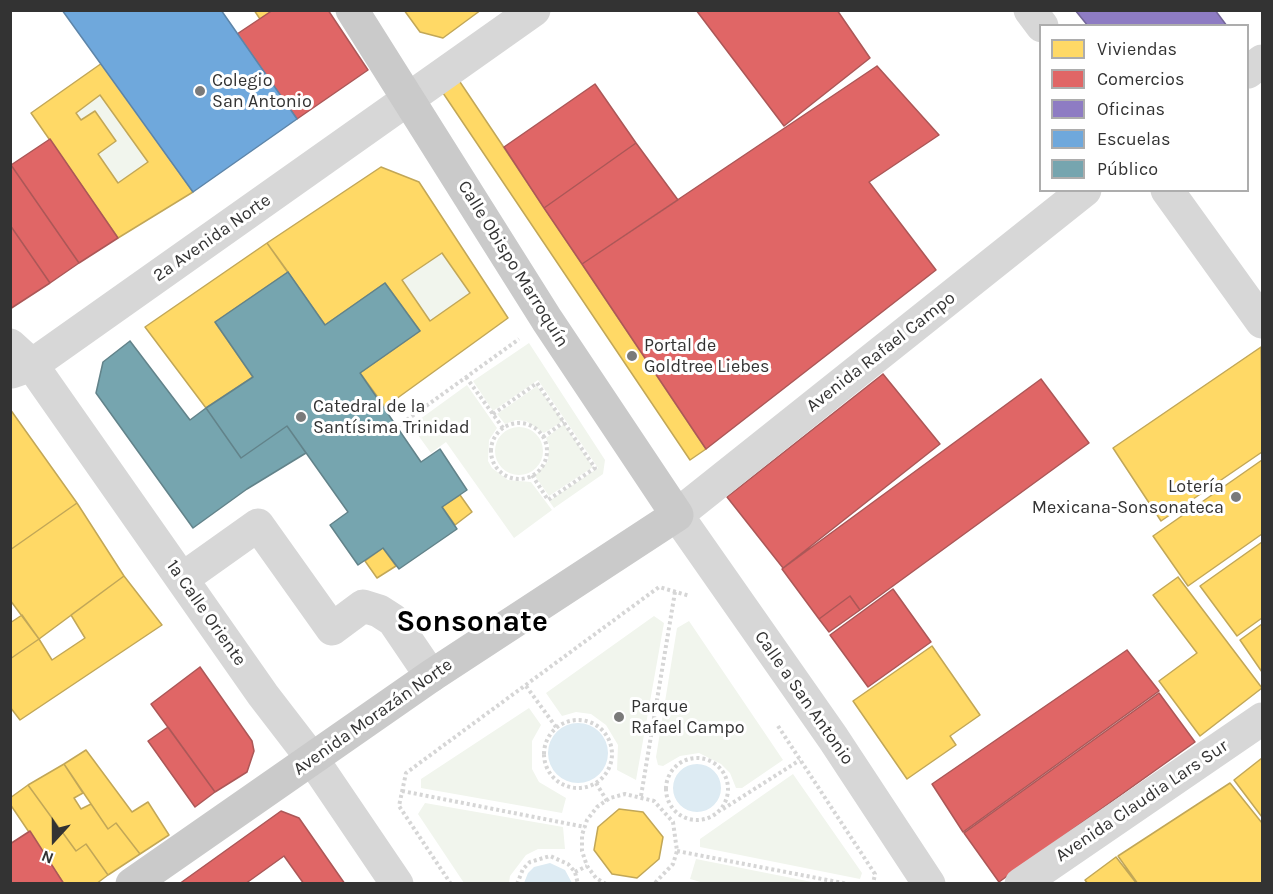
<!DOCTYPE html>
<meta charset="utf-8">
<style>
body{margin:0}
#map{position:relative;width:1273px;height:894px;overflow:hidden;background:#fff;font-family:Karla,sans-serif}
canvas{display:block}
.frame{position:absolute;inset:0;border:12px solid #333;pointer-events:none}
.legend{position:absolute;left:1039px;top:24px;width:210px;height:168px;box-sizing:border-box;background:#fff;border:2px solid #adadad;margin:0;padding:8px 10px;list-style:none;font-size:18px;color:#333}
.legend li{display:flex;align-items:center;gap:12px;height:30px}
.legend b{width:30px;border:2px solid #adadad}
.north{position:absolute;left:24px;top:810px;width:60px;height:60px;-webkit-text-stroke:4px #fff;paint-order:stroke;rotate:201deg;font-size:16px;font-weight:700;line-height:24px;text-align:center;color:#333}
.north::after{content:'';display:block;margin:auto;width:21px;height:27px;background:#333;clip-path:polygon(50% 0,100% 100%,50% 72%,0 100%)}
</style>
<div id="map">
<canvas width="1273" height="894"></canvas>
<div class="frame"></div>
<ul class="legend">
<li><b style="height:16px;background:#ffd966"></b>Viviendas</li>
<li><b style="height:16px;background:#e06666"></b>Comercios</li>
<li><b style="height:16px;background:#8e7cc3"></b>Oficinas</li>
<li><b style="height:16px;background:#6fa8dc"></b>Escuelas</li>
<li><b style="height:16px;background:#76a5af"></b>Público</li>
</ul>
<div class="north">N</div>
</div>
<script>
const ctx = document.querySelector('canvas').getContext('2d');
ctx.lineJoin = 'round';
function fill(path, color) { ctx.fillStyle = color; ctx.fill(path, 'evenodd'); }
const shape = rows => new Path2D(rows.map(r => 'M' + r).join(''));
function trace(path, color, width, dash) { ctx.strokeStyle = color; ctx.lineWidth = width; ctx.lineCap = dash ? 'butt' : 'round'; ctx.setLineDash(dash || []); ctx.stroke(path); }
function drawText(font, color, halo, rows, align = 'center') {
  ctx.font = font + ' Karla,sans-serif'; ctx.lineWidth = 6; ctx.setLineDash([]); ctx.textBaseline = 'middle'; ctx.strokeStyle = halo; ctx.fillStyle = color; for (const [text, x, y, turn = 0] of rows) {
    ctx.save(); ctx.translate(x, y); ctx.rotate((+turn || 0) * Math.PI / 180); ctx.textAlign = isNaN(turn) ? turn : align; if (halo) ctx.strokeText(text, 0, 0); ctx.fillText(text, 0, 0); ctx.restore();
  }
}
const green = shape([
 [100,95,148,162,118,183,98,154,116,141,95,111,81,120,76,113],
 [442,253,470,293,430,321,402,280],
 [529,343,605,460,603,474,554,508,549,501,598,468,538,380,493,411,473,381],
 [467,385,497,428,489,440,488,461,492,468,508,480,531,482,552,510,514,538,446,442,431,453,415,431,420,427,416,422],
 [537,386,563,421,544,433,526,421,516,420,505,424,497,414],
 [564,424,593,467,549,496,535,476,548,461,549,445,546,438],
 '495 451a24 24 0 1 1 48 0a24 24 0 1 1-48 0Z',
 [654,616,664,623,636,780,617,770,618,745,606,725,591,714,576,712,562,716,546,693],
 [689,621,783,760,742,788,736,788,730,773,721,764,699,753,680,756,663,766,658,765,656,757,677,628],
 [529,708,541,725,532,741,532,769,539,782,566,798,562,813,421,788,421,779],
 [793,774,862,873,860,879,700,847,700,839],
 [425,803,563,827,565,849,538,849,526,855,510,876,509,883,464,883,418,814],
 [696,859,817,883,704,883,690,879]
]);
const water = shape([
 '548 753a30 30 0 1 1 60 0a30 30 0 1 1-60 0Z',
 '673 788a24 24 0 1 1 48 0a24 24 0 1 1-48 0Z',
 [550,863,565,870,572,883,524,883,528,873,534,867]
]);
const homes = shape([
 [254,10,273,10,260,19,254,10],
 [404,10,481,10,443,38,420,32,404,10],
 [102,63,193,192,118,238,31,113,102,63],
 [100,95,148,162,118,183,98,154,116,141,95,111,81,120,76,113,100,95],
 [458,79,706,449,690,460,441,90,458,79],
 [381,167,419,182,508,318,385,407,360,373,420,331,385,283,325,325,267,243,381,167],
 [442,253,470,293,430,321,402,280,442,253],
 [267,243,288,272,215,322,253,377,206,408,145,327,267,243],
 [1261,347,1262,452,1161,521,1113,448,1261,347],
 [10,409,77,503,10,550,10,409],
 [1262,460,1262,534,1188,586,1153,536,1262,460],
 [460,495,472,512,455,525,442,507,460,495],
 [77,503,124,576,39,639,10,600,10,550,77,503],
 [1262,542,1262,618,1237,636,1200,586,1262,542],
 [383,548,396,566,377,578,365,561,383,548],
 [124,576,162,625,20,720,10,707,10,659,39,639,52,660,85,638,71,615,124,576],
 [1178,577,1262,688,1200,736,1159,681,1197,653,1153,595,1178,577],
 [22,615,39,639,10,659,10,623,22,615],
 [1262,624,1262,672,1240,640,1262,624],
 [932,646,980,715,950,736,956,745,907,779,853,701,932,646],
 [86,750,132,812,148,802,169,835,140,854,116,823,108,829,64,764,86,750],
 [1262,758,1262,817,1234,780,1262,758],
 [64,764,83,793,74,798,81,809,91,804,108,829,116,823,140,854,108,875,86,844,76,851,28,785,64,764],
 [1230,783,1262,823,1262,884,1138,884,1118,856,1230,783],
 [28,785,76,851,86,844,108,875,96,884,64,884,10,804,10,798,28,785],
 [619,809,643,812,663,837,659,859,637,878,612,874,594,850,598,827,619,809],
 [1116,857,1137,884,1088,884,1085,880,1116,857]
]);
const shops = shape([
 [273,10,328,10,368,70,297,119,237,34,273,10],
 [696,10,837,10,870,58,784,126,696,10],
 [877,66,939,135,869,182,936,270,706,449,582,264,877,66],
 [595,84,636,143,544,208,504,147,595,84],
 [50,139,118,238,79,263,11,165,50,139],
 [636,143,678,200,582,264,544,208,636,143],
 [11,165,79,263,50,283,10,225,11,165],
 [10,225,50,283,10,309,10,225],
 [883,374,940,444,783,568,727,497,883,374],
 [1041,379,1089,443,860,610,850,596,819,619,782,569,1041,379],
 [893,589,931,642,868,687,830,635,893,589],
 [850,596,860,610,829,632,819,619,850,596],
 [1127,650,1159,691,963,832,932,784,1127,650],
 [200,667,252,741,254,751,247,772,215,792,151,704,200,667],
 [1159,693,1195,742,999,882,964,833,1159,693],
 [168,727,215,792,195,807,148,741,168,727],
 [281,811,299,818,345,884,304,884,284,856,245,884,179,884,281,811],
 [30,831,64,884,10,884,10,844,30,831]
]);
const offices = shape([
 [1075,10,1215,10,1227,26,1088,26,1075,10]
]);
const schools = shape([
 [62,10,221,10,297,119,193,192,62,10]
]);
const public = shape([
 [288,272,325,325,385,283,420,331,360,373,421,462,440,449,467,490,442,507,457,529,399,569,383,548,358,565,330,525,348,512,287,426,241,458,206,408,253,377,215,322,288,272],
 [130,341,190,420,206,408,241,458,287,426,306,453,247,489,193,528,96,393,103,362,130,341]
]);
const path = shape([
 [466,377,503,428],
 [493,414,537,383,595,468,548,500,532,475],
 '491 451a28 28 0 1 1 56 0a28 28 0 1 1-56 0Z',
 [397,427,519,339],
 [543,437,564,422],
 [526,686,556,727],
 '544 754a34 34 0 1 1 68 0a34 34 0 1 1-68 0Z',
 [778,726,875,874,873,884],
 '666 789a31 31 0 1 1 62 0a31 31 0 1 1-62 0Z',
 [596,783,607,801],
 [402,791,585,827],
 [641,796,675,592],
 [723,809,800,760],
 [677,851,848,884],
 [575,872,587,866],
 [451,884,399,806,406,773,659,587,690,596],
 [517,884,523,869,530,862,550,856,568,864,575,872,578,884],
 [606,884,596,878,587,866,582,851,582,835,587,820,597,807,610,798,625,794,654,801,673,822,677,851,673,864,654,884]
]);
const minor = shape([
 [1030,10,1042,26],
 [1248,72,1262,61],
 [1167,190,1262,322],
 [10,345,32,365,263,695,313,760,397,884],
 [12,372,32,365,534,10],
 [182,579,258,525,332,629,363,606,379,611,393,620,431,676],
 [929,884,833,738,677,515,1085,190],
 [1021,884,1262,719]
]);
const major = shape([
 [132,884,431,676,677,515,547,320,352,10]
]);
const markers = [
 [200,91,6,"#7a7a7a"],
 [632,356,6,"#7a7a7a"],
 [301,417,6,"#7a7a7a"],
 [1236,497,6,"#7a7a7a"],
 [619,717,6,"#7a7a7a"]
];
const poiNames = [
 ["Colegio",212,81],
 ["San Antonio",212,102],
 ["Portal de",644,346],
 ["Goldtree Liebes",644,367],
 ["Catedral de la",313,407],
 ["Santísima Trinidad",313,428],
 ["Lotería",1224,487,"right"],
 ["Mexicana-Sonsonateca",1224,508,"right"],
 ["Parque",631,707],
 ["Rafael Campo",631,728]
];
const streetNames = [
 ["2a Avenida Norte",212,238,-35],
 ["Calle Obispo Marroquín",513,264,58],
 ["Avenida Rafael Campo",881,352,-38],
 ["1a Calle Oriente",206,613,55],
 ["Calle a San Antonio",804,698,55],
 ["Avenida Morazán Norte",373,717,-35],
 ["Avenida Claudia Lars Sur",1142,801,-34]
];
const townNames = [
 ["Sonsonate",472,622]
];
fill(green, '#f1f5ed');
fill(water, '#ddebf3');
fill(homes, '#ffd966');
trace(homes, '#c2a757', 1.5);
fill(shops, '#e06666');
trace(shops, '#ac5757', 1.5);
fill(offices, '#8e7cc3');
trace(offices, '#736698', 1.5);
fill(schools, '#6fa8dc');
trace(schools, '#5d85a9', 1.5);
fill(public, '#76a5af');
trace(public, '#62838a', 1.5);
trace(path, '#d6d6d6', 4, [3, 3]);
trace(minor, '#d7d7d7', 33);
trace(major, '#cacaca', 33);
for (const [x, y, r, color] of markers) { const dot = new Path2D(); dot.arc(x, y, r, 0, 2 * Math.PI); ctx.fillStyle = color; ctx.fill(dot); trace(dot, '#fff', 2); }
drawText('18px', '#333', '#fff', poiNames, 'left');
drawText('18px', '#333', '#fff', streetNames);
drawText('bold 30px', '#000', '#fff', townNames);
</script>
